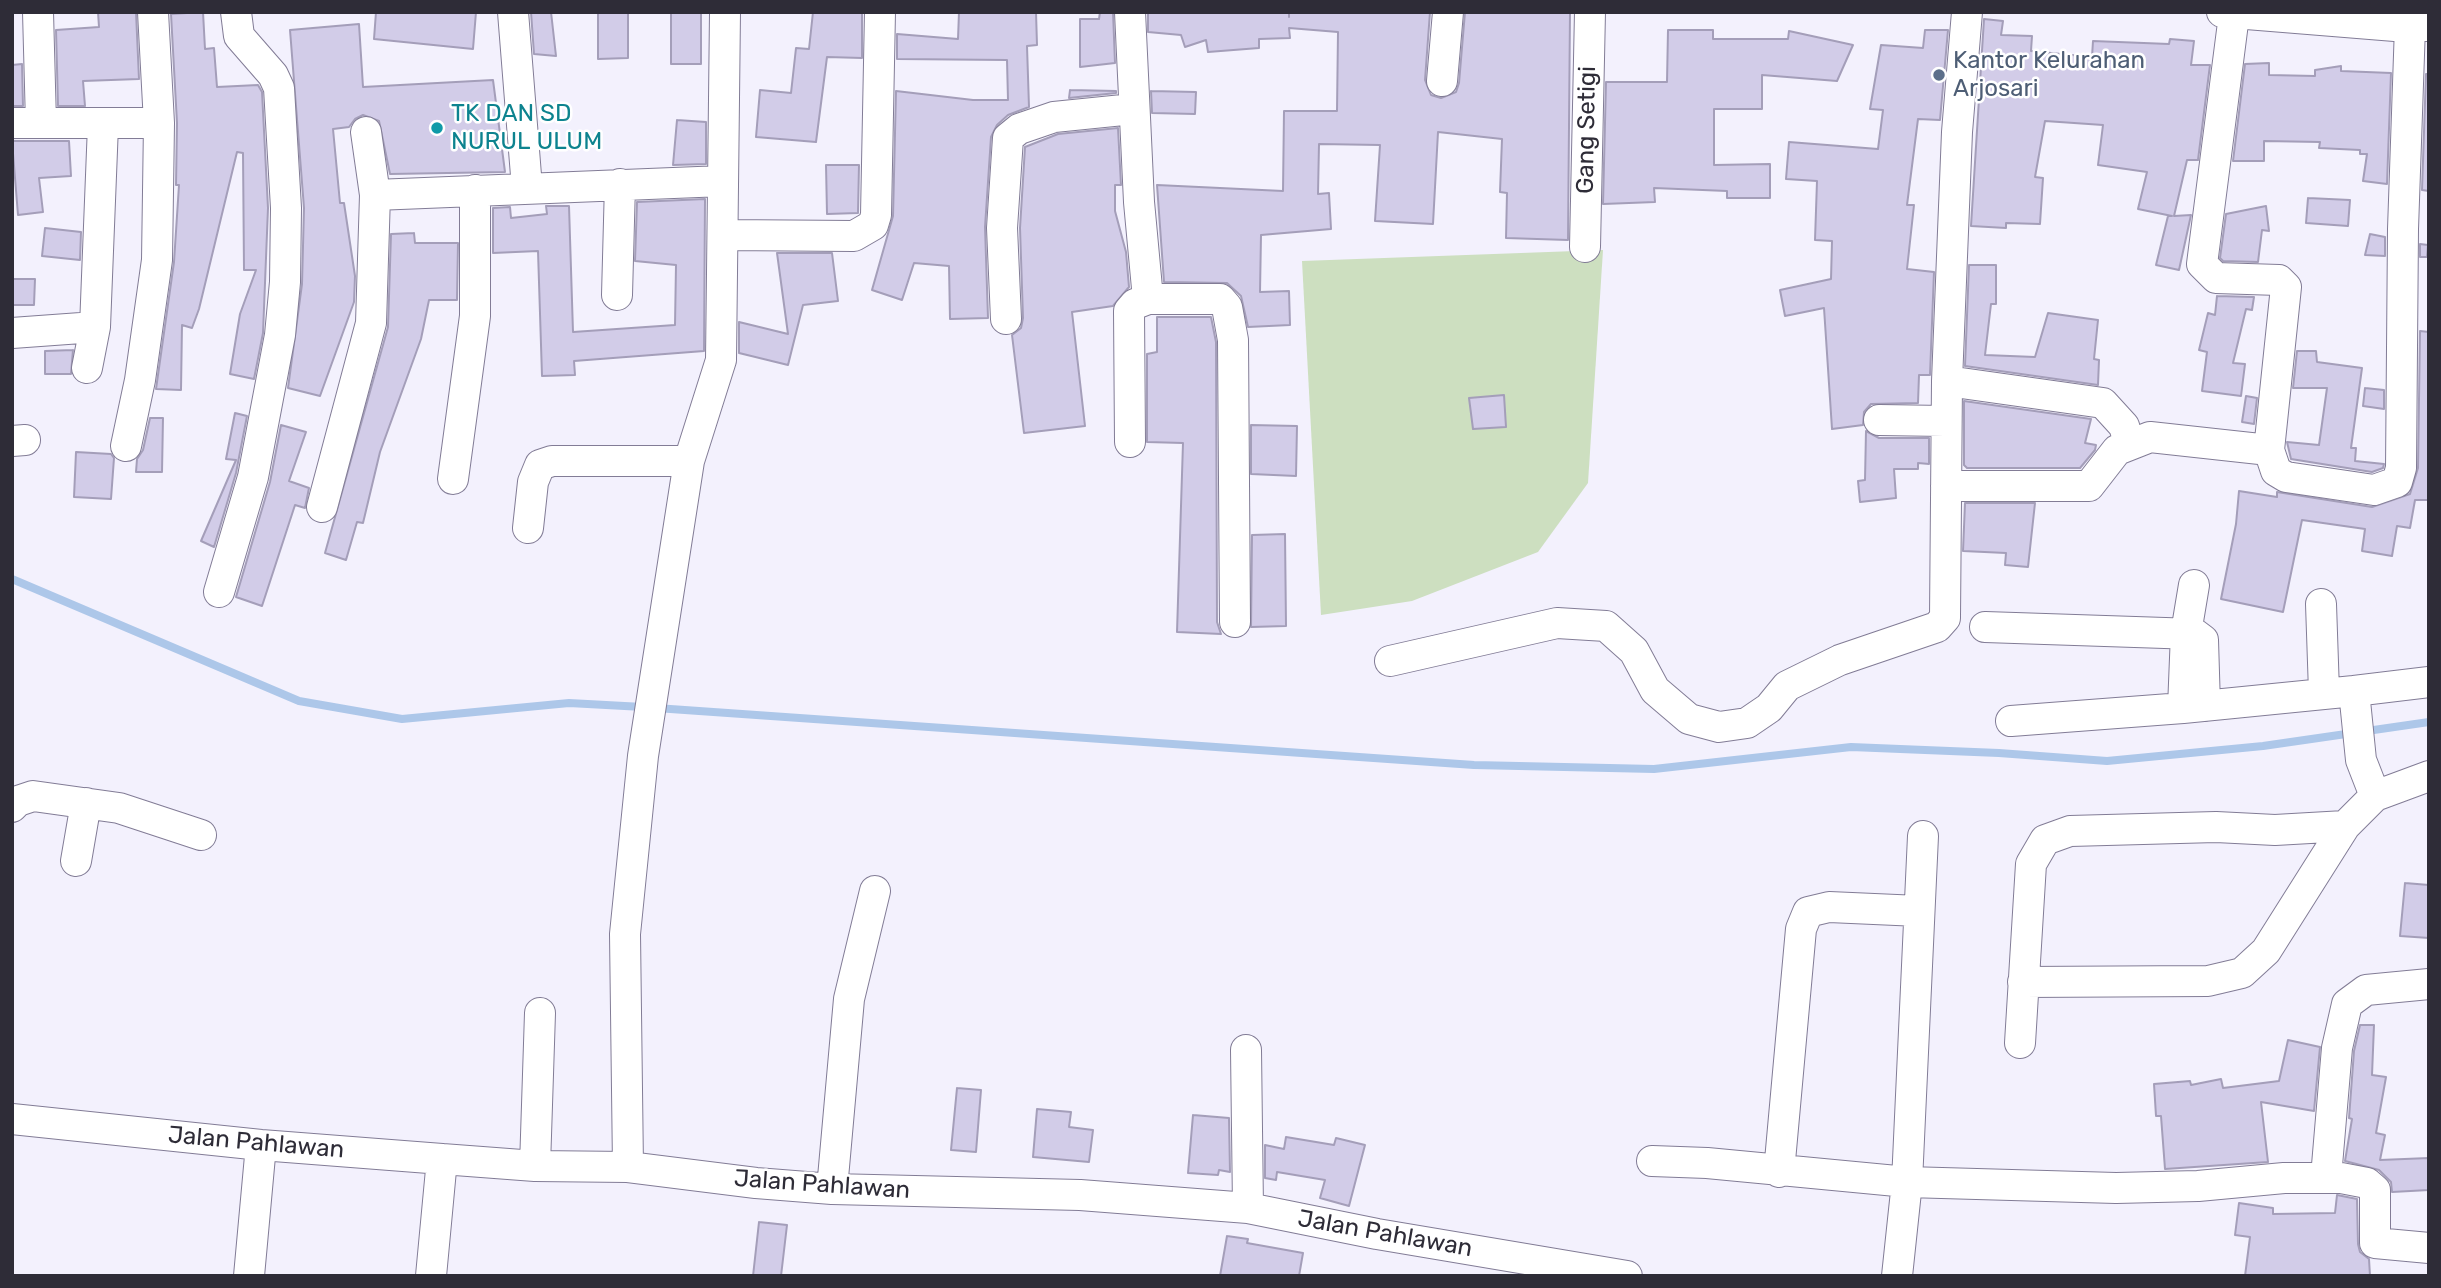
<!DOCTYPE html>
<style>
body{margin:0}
#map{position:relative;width:2441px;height:1288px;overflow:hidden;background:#f3f1fd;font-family:Rubik,sans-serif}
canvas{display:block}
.frame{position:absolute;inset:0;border:14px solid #2e2c37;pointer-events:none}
</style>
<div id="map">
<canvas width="2441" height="1288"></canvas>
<div class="frame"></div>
</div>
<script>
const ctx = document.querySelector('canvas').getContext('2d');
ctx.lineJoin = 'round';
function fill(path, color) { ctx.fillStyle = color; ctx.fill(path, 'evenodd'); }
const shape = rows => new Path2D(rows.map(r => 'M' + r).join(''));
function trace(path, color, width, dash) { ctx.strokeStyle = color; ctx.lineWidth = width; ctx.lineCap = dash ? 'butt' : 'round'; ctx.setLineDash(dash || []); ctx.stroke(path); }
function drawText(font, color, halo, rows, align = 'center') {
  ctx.font = font + ' Rubik,sans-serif'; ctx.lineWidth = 5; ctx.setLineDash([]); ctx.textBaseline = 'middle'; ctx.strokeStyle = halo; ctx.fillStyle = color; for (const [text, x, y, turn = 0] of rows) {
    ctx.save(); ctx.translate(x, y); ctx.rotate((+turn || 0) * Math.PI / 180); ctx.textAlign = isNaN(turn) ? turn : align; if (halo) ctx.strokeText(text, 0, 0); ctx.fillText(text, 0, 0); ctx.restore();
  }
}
const green = shape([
 [1603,250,1588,483,1538,552,1412,601,1321,615,1302,261]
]);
const stream = shape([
 [12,579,299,701,402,719,569,703,643,707],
 [656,708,1474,765,1654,769,1851,747,1999,753,2107,761,2263,746,2429,722]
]);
const building = shape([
 [98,12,136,12,139,79,83,81,85,106,58,106,56,30,99,27,98,12],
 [203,12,205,49,214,48,217,87,258,85,262,92,268,208,263,333,254,379,230,374,240,314,256,270,244,270,243,153,237,152,199,309,192,328,182,325,181,390,156,389,174,262,179,185,176,185,177,123,171,14,203,12],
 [376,12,476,12,473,49,374,39,376,12],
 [531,12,551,12,556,56,534,54,531,12],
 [598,12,628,12,628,58,598,59,598,12],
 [671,12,701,12,701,64,671,64,671,12],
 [813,12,862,12,862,58,827,57,816,142,756,137,760,90,791,93,796,48,809,49,813,12],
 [959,12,1036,12,1037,45,1027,46,1029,107,1008,115,997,125,991,137,985,227,988,318,950,319,949,266,914,263,902,300,872,290,893,216,896,91,973,100,1008,100,1007,60,897,59,897,34,958,39,959,12],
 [1100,12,1113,12,1115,63,1080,67,1080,19,1099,19,1100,12],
 [1148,12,1289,12,1289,17,1289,12,1430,12,1425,80,1431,95,1441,98,1456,92,1459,83,1465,12,1570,12,1568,240,1506,238,1507,193,1500,192,1502,139,1438,132,1433,224,1375,221,1380,145,1319,144,1318,194,1329,193,1331,229,1261,235,1260,292,1289,291,1290,325,1248,327,1241,296,1227,283,1164,282,1157,185,1283,191,1284,111,1337,111,1338,32,1289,28,1290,38,1259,39,1259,48,1208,52,1206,40,1185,47,1181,35,1148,32,1148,12],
 [1984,19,2003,21,2001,35,2032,36,2031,51,2092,57,2093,41,2169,44,2170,39,2194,41,2191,65,2210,65,2198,160,2187,160,2174,216,2191,215,2179,270,2156,265,2168,216,2172,216,2138,209,2147,172,2098,165,2103,125,2045,121,2035,177,2043,178,2040,224,2006,223,2006,228,1971,226,1984,19],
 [359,24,363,87,493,80,505,172,390,174,379,121,363,115,355,119,349,127,333,129,340,203,344,203,355,276,354,302,320,396,288,388,302,284,304,208,290,30,359,24],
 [1668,30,1713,30,1713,39,1788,39,1789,31,1853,45,1837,81,1762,75,1762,109,1714,109,1714,165,1770,164,1770,198,1727,198,1727,191,1654,188,1655,202,1603,204,1606,82,1667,82,1668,30],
 [1925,30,1948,30,1940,120,1918,119,1907,205,1914,205,1907,269,1934,272,1930,375,1919,375,1918,403,1871,404,1864,412,1863,425,1832,429,1824,308,1785,316,1780,290,1831,279,1832,241,1815,240,1817,181,1786,179,1789,142,1878,149,1883,110,1870,109,1881,45,1923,48,1925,30],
 [2269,63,2269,75,2315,76,2315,70,2341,66,2341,71,2391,73,2387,184,2363,181,2367,154,2360,154,2360,150,2319,148,2320,142,2264,141,2264,161,2233,161,2245,64,2269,63],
 [22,64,23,106,12,106,12,65,22,64],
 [2426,74,2429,74,2429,191,2422,190,2426,74],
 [1070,90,1116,91,1116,93,1069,98,1070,90],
 [1151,91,1196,92,1195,114,1152,113,1151,91],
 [677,120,706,122,706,164,673,165,677,120],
 [1118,128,1121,185,1115,185,1115,211,1126,252,1129,287,1113,306,1072,312,1085,426,1024,433,1012,335,1021,328,1023,318,1020,228,1025,147,1058,134,1118,128],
 [12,141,69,141,71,176,39,178,43,212,18,215,12,141],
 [826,165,859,165,858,213,827,214,826,165],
 [2308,198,2350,200,2348,226,2306,223,2308,198],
 [705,199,704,351,574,361,575,375,542,376,538,251,493,253,493,208,510,207,511,218,547,214,546,206,569,206,573,332,675,325,676,265,635,261,637,202,705,199],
 [2266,206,2269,231,2262,230,2258,262,2223,261,2220,258,2226,214,2266,206],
 [45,228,81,232,80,260,42,256,45,228],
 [414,233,415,243,458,243,457,300,429,300,421,339,380,452,363,523,357,522,346,560,325,553,388,327,391,234,414,233],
 [2370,234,2385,237,2385,256,2365,255,2370,234],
 [2420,244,2428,245,2427,257,2420,257,2420,244],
 [777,253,832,253,838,301,803,305,788,365,739,353,739,322,788,334,777,253],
 [1969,265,1996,265,1996,304,1991,304,1985,355,2035,357,2048,313,2098,320,2094,359,2099,360,2098,385,1965,366,1969,265],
 [12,279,35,279,34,305,12,305,12,279],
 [2217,296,2254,297,2252,310,2246,309,2233,363,2245,364,2241,396,2202,391,2207,352,2199,350,2208,313,2215,315,2217,296],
 [1157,317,1211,317,1216,342,1217,622,1221,634,1177,632,1183,443,1147,442,1147,354,1157,352,1157,317],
 [2420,331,2429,332,2429,500,2415,500,2410,528,2397,526,2392,556,2362,551,2365,529,2302,520,2283,612,2221,599,2236,524,2239,491,2277,497,2277,492,2372,507,2410,494,2418,468,2420,331],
 [73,350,71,374,45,374,45,351,73,350],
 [2297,351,2316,351,2317,362,2362,368,2351,448,2356,448,2355,461,2384,464,2383,468,2372,472,2291,459,2287,442,2319,445,2327,388,2293,388,2297,351],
 [2365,388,2384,390,2384,409,2363,406,2365,388],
 [1504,395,1506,427,1473,429,1469,398,1504,395],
 [2246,396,2257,398,2254,424,2242,422,2246,396],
 [1964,401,2091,419,2085,443,2096,445,2095,450,2080,468,1967,468,1964,465,1964,401],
 [235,413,247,416,236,473,214,547,201,541,236,460,226,459,235,413],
 [150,418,163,418,162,472,136,472,137,459,143,450,150,418],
 [281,425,306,432,289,481,309,488,305,508,295,505,262,606,236,597,270,482,281,425],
 [1251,425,1297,426,1296,476,1251,474,1251,425],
 [1866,431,1879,438,1929,438,1929,464,1918,463,1918,469,1894,469,1896,498,1860,502,1858,481,1865,480,1866,431],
 [76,452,111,454,114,458,111,499,74,497,76,452],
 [1965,503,2035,503,2028,567,2005,565,2006,553,1963,551,1965,503],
 [1285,534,1286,626,1251,627,1252,535,1285,534],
 [2405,883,2429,885,2429,938,2400,936,2405,883],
 [2360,1025,2374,1025,2372,1075,2386,1077,2376,1133,2385,1135,2380,1160,2429,1158,2429,1190,2392,1192,2391,1182,2379,1170,2345,1161,2352,1119,2349,1118,2354,1051,2360,1025],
 [2288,1040,2320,1047,2314,1111,2261,1102,2268,1162,2165,1169,2161,1116,2156,1116,2154,1084,2190,1081,2191,1085,2221,1079,2223,1088,2279,1081,2288,1040],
 [957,1088,981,1090,976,1152,951,1150,957,1088],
 [1037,1109,1071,1112,1069,1127,1093,1130,1089,1162,1033,1157,1037,1109],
 [1193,1115,1229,1118,1230,1172,1219,1170,1218,1175,1188,1173,1193,1115],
 [1286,1137,1334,1145,1336,1138,1365,1145,1349,1206,1320,1198,1325,1180,1277,1172,1276,1180,1265,1178,1265,1145,1284,1149,1286,1137],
 [2337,1195,2357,1199,2358,1244,2360,1252,2369,1259,2370,1276,2245,1276,2250,1237,2235,1235,2239,1203,2273,1208,2273,1214,2335,1213,2337,1195],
 [759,1222,787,1225,781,1276,753,1276,759,1222],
 [1227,1236,1248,1239,1247,1243,1303,1253,1299,1276,1220,1276,1227,1236]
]);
const minor = shape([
 [38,12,41,123],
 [513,12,527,188],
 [1130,12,1139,202,1148,299],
 [2222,12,2395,26,2427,26],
 [2234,15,2202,264,2216,278,2279,280,2286,287,2269,450,2276,471,2286,477,2374,490,2397,482,2401,468,2403,229,2410,26],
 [1442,81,1448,12],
 [12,123,159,123],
 [375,195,723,181],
 [724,235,854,236,873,225,876,215,880,12],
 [1585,247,1590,12],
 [617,295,620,184],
 [1006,319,1002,228,1008,138,1019,129,1054,117,1133,109],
 [12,333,95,327,103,125],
 [87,368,95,327],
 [1947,381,2103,403,2124,426,2129,443],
 [1879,420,1945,421],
 [12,441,25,440],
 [1130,442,1129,311,1135,304,1148,299,1220,299,1227,307,1233,340,1235,622],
 [126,446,140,380,157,260,159,123,153,12],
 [453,479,475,316,475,190],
 [1946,486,2089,486,2117,450,2150,437,2269,450],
 [322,507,371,323,375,195,366,132],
 [528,528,533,482,540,465,552,461,689,461],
 [219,592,253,477,280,335,285,282,286,208,279,88,273,75,239,36,236,12],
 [2321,604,2324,692],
 [1985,627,2195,634,2203,640,2205,706],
 [1390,661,1557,623,1606,626,1634,651,1655,690,1689,719,1719,727,1747,723,1769,708,1787,686,1840,660,1937,627,1945,618,1947,381,1957,132,1967,12],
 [2354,691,2429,682],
 [2183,708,2186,633,2194,585],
 [2011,721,2183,708,2354,691,2361,760,2375,796],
 [12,807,18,801,33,796,119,808,201,835],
 [76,861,86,803],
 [2023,982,2208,981,2242,973,2266,951,2345,826,2375,796,2429,776],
 [2020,1043,2031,864,2045,840,2070,831,2216,827,2275,830,2345,826],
 [1246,1050,1248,1208],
 [12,1119,261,1145,442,1159,535,1166,628,1167,756,1183,832,1189,1080,1195,1248,1208,1377,1234,1627,1276],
 [1652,1161,1707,1163,1907,1182,2116,1188,2198,1186,2284,1178,2341,1178,2367,1183,2375,1190,2375,1243,2429,1248],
 [535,1166,540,1013],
 [628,1167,625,934,643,756,689,461,721,360,725,12],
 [1779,1172,1801,929,1808,912,1829,907,1919,911],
 [2326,1177,2337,1048,2347,1004,2366,990,2429,984],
 [832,1189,849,999,875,891],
 [249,1276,261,1145],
 [431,1276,442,1159],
 [1897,1276,1907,1182,1923,836]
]);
const markers = [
 [1939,75,7,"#5c6f8a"],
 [437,128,7,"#0f9aa8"]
];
const serviceNames = [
 ["Kantor Kelurahan",1953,61],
 ["Arjosari",1953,89]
];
const cultureNames = [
 ["TK DAN SD",451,114],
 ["NURUL ULUM",451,142]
];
const streetNames = [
 ["Gang Setigi",1587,130,-89],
 ["Jalan Pahlawan",256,1143,5],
 ["Jalan Pahlawan",822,1185,4],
 ["Jalan Pahlawan",1385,1234,10]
];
fill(green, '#cddfc0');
trace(stream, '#adc7e9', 8);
fill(building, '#d2cce8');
trace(building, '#a49eb9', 2);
trace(minor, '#827c96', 32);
trace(minor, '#fff', 30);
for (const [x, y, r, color] of markers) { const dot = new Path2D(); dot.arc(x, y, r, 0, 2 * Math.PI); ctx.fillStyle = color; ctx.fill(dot); trace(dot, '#fff', 2.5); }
drawText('24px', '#4e5e75', '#fff', serviceNames, 'left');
drawText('24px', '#0d838f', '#fff', cultureNames, 'left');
drawText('24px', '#2e2c37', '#fff', streetNames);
</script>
